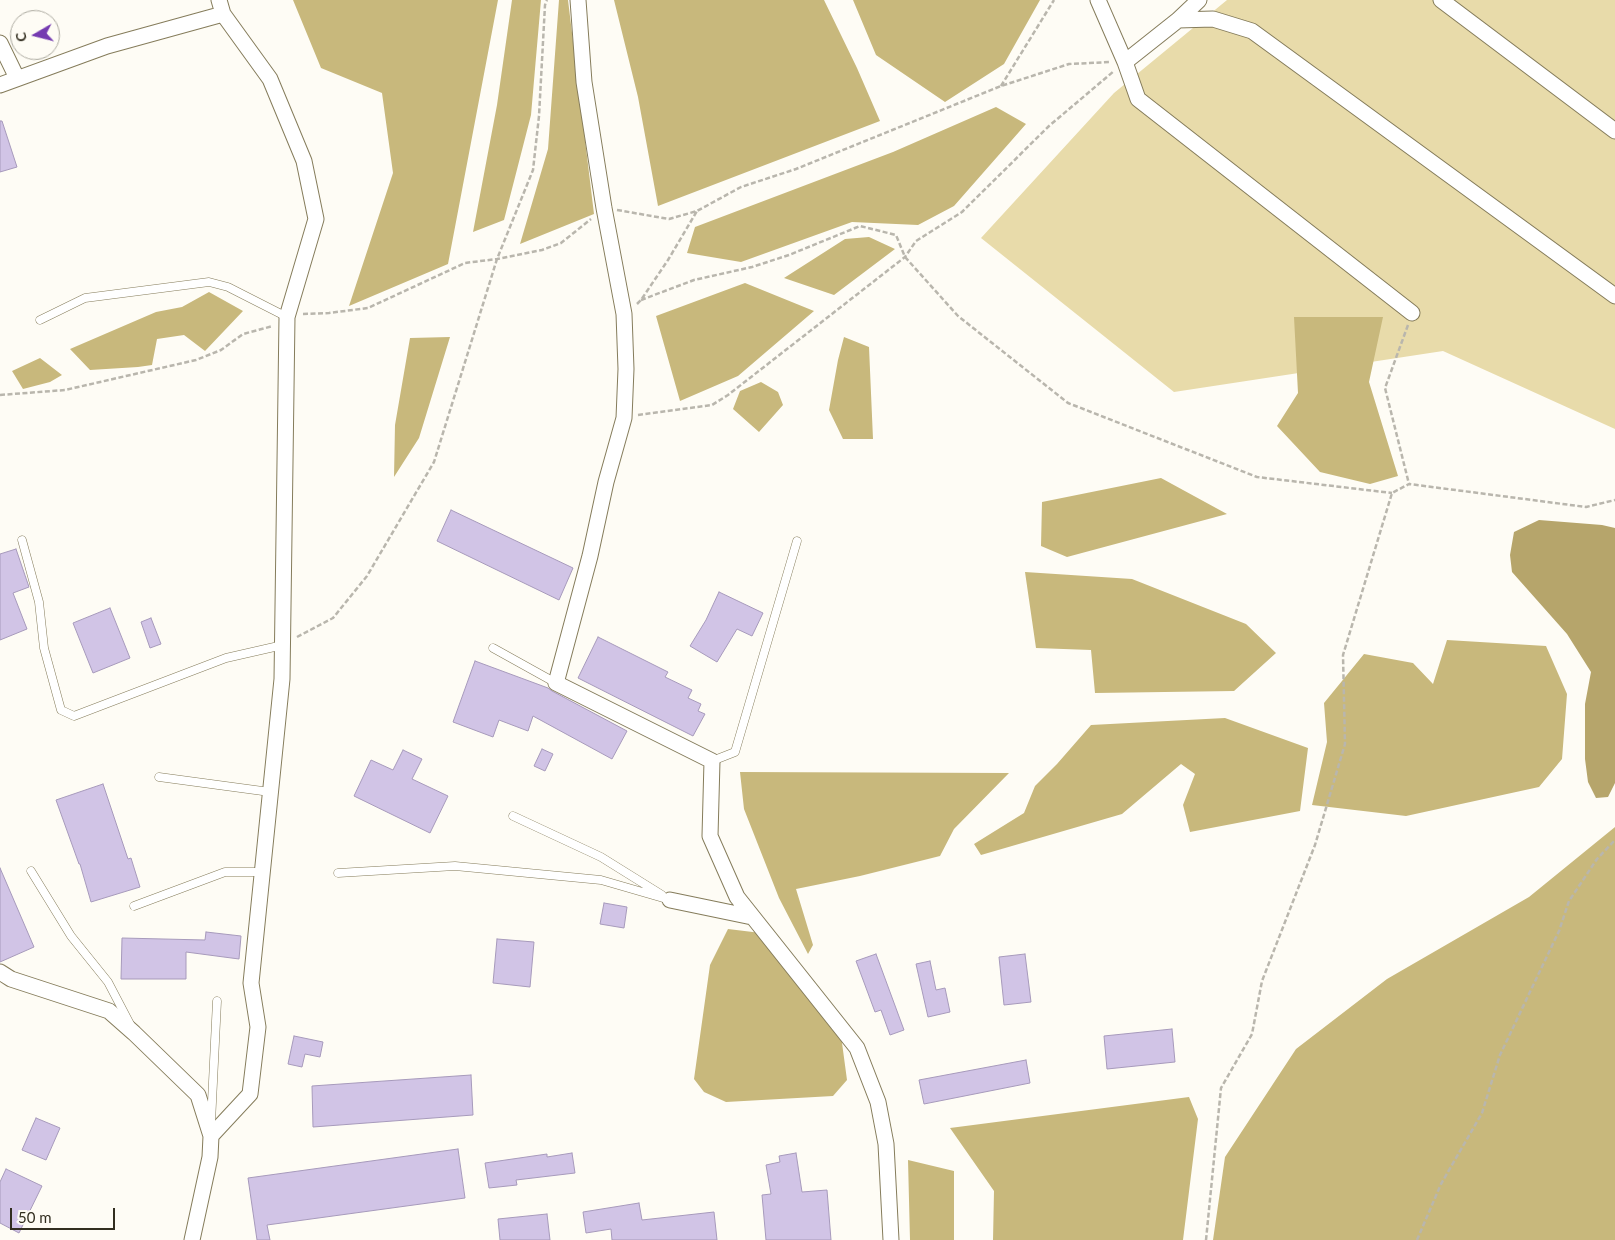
<!DOCTYPE html>
<meta charset="utf-8">
<style>
body{margin:0}
#map{position:relative;width:1615px;height:1240px;overflow:hidden;background:#fefcf5;font-family:Lato,sans-serif}
canvas{display:block}
.north{position:absolute;left:10px;top:10px;width:50px;height:50px;box-sizing:border-box;background:#fefcf5;border:1px solid #acaaa0;border-radius:50%;rotate:262deg;font-size:14px;font-weight:700;line-height:20px;text-align:center;color:#322e20}
.north::after{content:'';display:block;margin:auto;width:18px;height:22px;background:#753bb1;clip-path:polygon(50% 0,100% 100%,50% 72%,0 100%)}
.scale{position:absolute;left:10px;top:1208px;width:105px;height:22px;box-sizing:border-box;border:2px solid #322e20;border-top:0;padding-left:6px;font-size:15px;line-height:18px;white-space:nowrap;color:#322e20;-webkit-text-stroke:4px #fefcf5;paint-order:stroke}
</style>
<div id="map">
<canvas width="1615" height="1240"></canvas>
<div class="north">С</div>
<div class="scale">50 m</div>
</div>
<script>
const ctx = document.querySelector('canvas').getContext('2d');
ctx.lineJoin = 'round';
function fill(path, color) { ctx.fillStyle = color; ctx.fill(path, 'evenodd'); }
const shape = rows => new Path2D(rows.map(r => 'M' + r).join(''));
function trace(path, color, width, dash) { ctx.strokeStyle = color; ctx.lineWidth = width; ctx.lineCap = dash ? 'butt' : 'round'; ctx.setLineDash(dash || []); ctx.stroke(path); }
const green = shape([
 [1227,0,1615,0,1615,429,1443,351,1174,392,981,238,1114,93]
]);
const forest = shape([
 [293,0,498,0,448,264,349,306,393,173,382,93,321,68],
 [512,0,541,0,531,115,504,220,473,232,497,105],
 [559,0,568,0,594,214,520,244,548,149],
 [614,0,824,0,857,68,880,121,658,206,638,97],
 [853,0,1040,0,1004,64,945,102,876,55],
 [996,107,1026,124,954,206,918,225,852,222,741,262,687,253,695,227,893,152],
 [869,237,895,249,834,295,784,278,845,239],
 [745,283,814,311,738,376,680,401,656,316],
 [209,292,243,311,205,351,184,335,157,339,152,365,138,367,90,370,70,349,156,312,182,307],
 [1294,317,1383,317,1369,382,1398,476,1370,484,1320,472,1277,426,1298,393],
 [450,337,419,438,394,477,395,425,410,338],
 [844,337,869,347,873,439,843,439,829,410,838,360],
 [40,358,62,375,50,382,23,389,12,371],
 [761,382,778,392,783,405,759,432,733,409,740,391],
 [1161,478,1227,514,1067,557,1041,546,1042,502],
 [1025,572,1132,579,1246,624,1276,653,1234,691,1095,693,1091,650,1036,648],
 [1447,640,1546,646,1567,694,1562,759,1539,787,1406,816,1312,805,1327,742,1324,703,1364,654,1413,663,1433,684],
 [1225,718,1308,748,1300,811,1190,832,1183,805,1195,774,1181,764,1122,814,981,855,974,844,1024,813,1035,786,1057,764,1091,725],
 [740,772,1009,773,954,829,940,856,860,876,796,889,813,945,808,954,779,898,744,809],
 [1615,827,1615,1240,1213,1240,1225,1157,1296,1049,1387,979,1529,897],
 [728,929,761,933,840,1028,847,1080,833,1096,726,1102,704,1092,694,1079,710,965],
 [1189,1097,1198,1119,1183,1240,993,1240,994,1191,950,1128],
 [908,1160,954,1171,954,1240,910,1240]
]);
const water = shape([
 [1539,520,1602,525,1615,528,1615,783,1608,797,1596,798,1588,782,1585,759,1585,704,1591,672,1567,634,1512,572,1510,555,1514,532]
]);
const building = shape([
 [0,121,2,121,17,167,0,172,0,121],
 [451,510,573,568,559,600,437,541,451,510],
 [16,549,29,587,13,593,27,629,0,640,0,554,16,549],
 [719,592,763,613,752,636,737,629,717,662,690,646,706,620,719,592],
 [110,608,130,658,93,673,73,623,110,608],
 [151,618,161,644,150,648,141,622,151,618],
 [598,637,668,672,665,677,692,690,688,698,701,704,698,711,705,714,693,736,578,678,598,637],
 [475,661,548,688,552,691,627,731,612,759,533,716,528,731,499,720,493,737,453,722,475,661],
 [542,749,553,754,545,771,534,766,542,749],
 [403,750,422,759,412,779,448,796,430,833,354,796,371,760,393,770,403,750],
 [103,784,128,859,131,858,140,887,91,902,80,864,79,864,56,800,103,784],
 [0,868,34,947,0,962,0,868],
 [604,903,627,907,624,928,600,924,604,903],
 [206,932,241,936,239,959,186,952,186,979,121,979,122,938,205,940,206,932],
 [497,939,534,942,530,987,493,983,497,939],
 [876,954,904,1030,890,1035,881,1010,875,1012,856,961,876,954],
 [1025,954,1031,1002,1004,1005,999,957,1025,954],
 [930,961,936,990,945,988,950,1012,928,1017,916,964,930,961],
 [1172,1029,1175,1062,1107,1069,1104,1036,1172,1029],
 [294,1036,323,1042,320,1057,305,1054,302,1067,288,1064,294,1036],
 [1026,1060,1030,1083,924,1104,919,1080,1026,1060],
 [471,1075,473,1115,313,1127,312,1086,471,1075],
 [36,1118,60,1128,46,1160,22,1150,36,1118],
 [458,1149,465,1198,267,1225,270,1240,257,1240,248,1178,458,1149],
 [572,1153,575,1173,516,1180,517,1185,489,1188,485,1163,547,1154,547,1157,572,1153],
 [796,1153,802,1192,827,1190,831,1240,766,1240,762,1195,771,1194,766,1165,780,1162,779,1156,796,1153],
 [6,1169,42,1186,19,1233,0,1223,0,1182,6,1169],
 [639,1203,642,1220,714,1212,717,1240,612,1240,611,1229,586,1233,583,1212,639,1203],
 [547,1214,550,1240,500,1240,498,1219,547,1214]
]);
const path = shape([
 [1001,86,1054,0],
 [617,210,669,219,697,211,741,187,796,169,1001,86,1069,64,1109,62],
 [641,300,694,280,752,267,789,255,860,226,896,235,905,257,958,316,1068,403,1257,477,1392,493],
 [637,304,641,300,668,260,697,211],
 [303,314,329,313,368,308,465,263,497,259,542,250,561,243,591,219],
 [1408,325,1385,388,1409,484],
 [0,395,65,390,196,360,221,350,243,334,273,326],
 [638,415,712,405,728,395,905,257,916,241,962,212,1049,126,1114,71],
 [297,637,333,618,367,576,434,462,497,259,533,170,539,116,545,5,547,0],
 [1206,1240,1221,1088,1252,1034,1262,981,1315,845,1345,744,1343,655,1392,493,1409,484,1586,507,1615,500],
 [1417,1240,1441,1184,1482,1113,1500,1055,1559,931,1569,901,1597,859,1615,840]
]);
const lane = shape([
 [40,320,85,298,209,282,228,287,287,317],
 [22,540,39,602,44,648,61,710,74,716,226,658,283,645],
 [493,648,556,683],
 [712,761,735,752,797,541],
 [159,777,270,792],
 [513,816,601,857,662,895],
 [31,871,71,936,108,982,130,1024],
 [338,873,455,866,601,880,670,900],
 [134,906,225,872,262,872],
 [211,1122,217,1001]
]);
const street = shape([
 [578,0,584,82,604,208,624,314,626,369,624,418,606,482,590,556,556,683,712,761,710,836,737,897,857,1048,878,1102,886,1144,891,1240],
 [1098,0,1125,62,1138,99,1412,313],
 [1441,0,1615,131],
 [1178,20,1213,19,1252,31,1615,296],
 [0,43,17,78],
 [1125,62,1178,20,1199,0],
 [0,85,107,46,223,14],
 [670,900,752,917],
 [0,972,11,979,109,1011,134,1033,198,1095,211,1136],
 [192,1240,210,1157,211,1136,250,1094,258,1027,251,983,282,679,287,317,316,219,304,161,270,79,223,14,219,0]
]);
fill(green, '#e8dbaa');
fill(forest, '#c8b87c');
fill(water, '#b6a56b');
fill(building, '#d1c4e6');
trace(building, '#a79abb', 1);
trace(lane, '#857c5b', 9);
trace(street, '#857c5b', 17);
trace(path, '#b9b6ad', 2.5, [5, 2.5]);
trace(lane, '#fff', 8);
trace(street, '#fff', 15);
</script>
